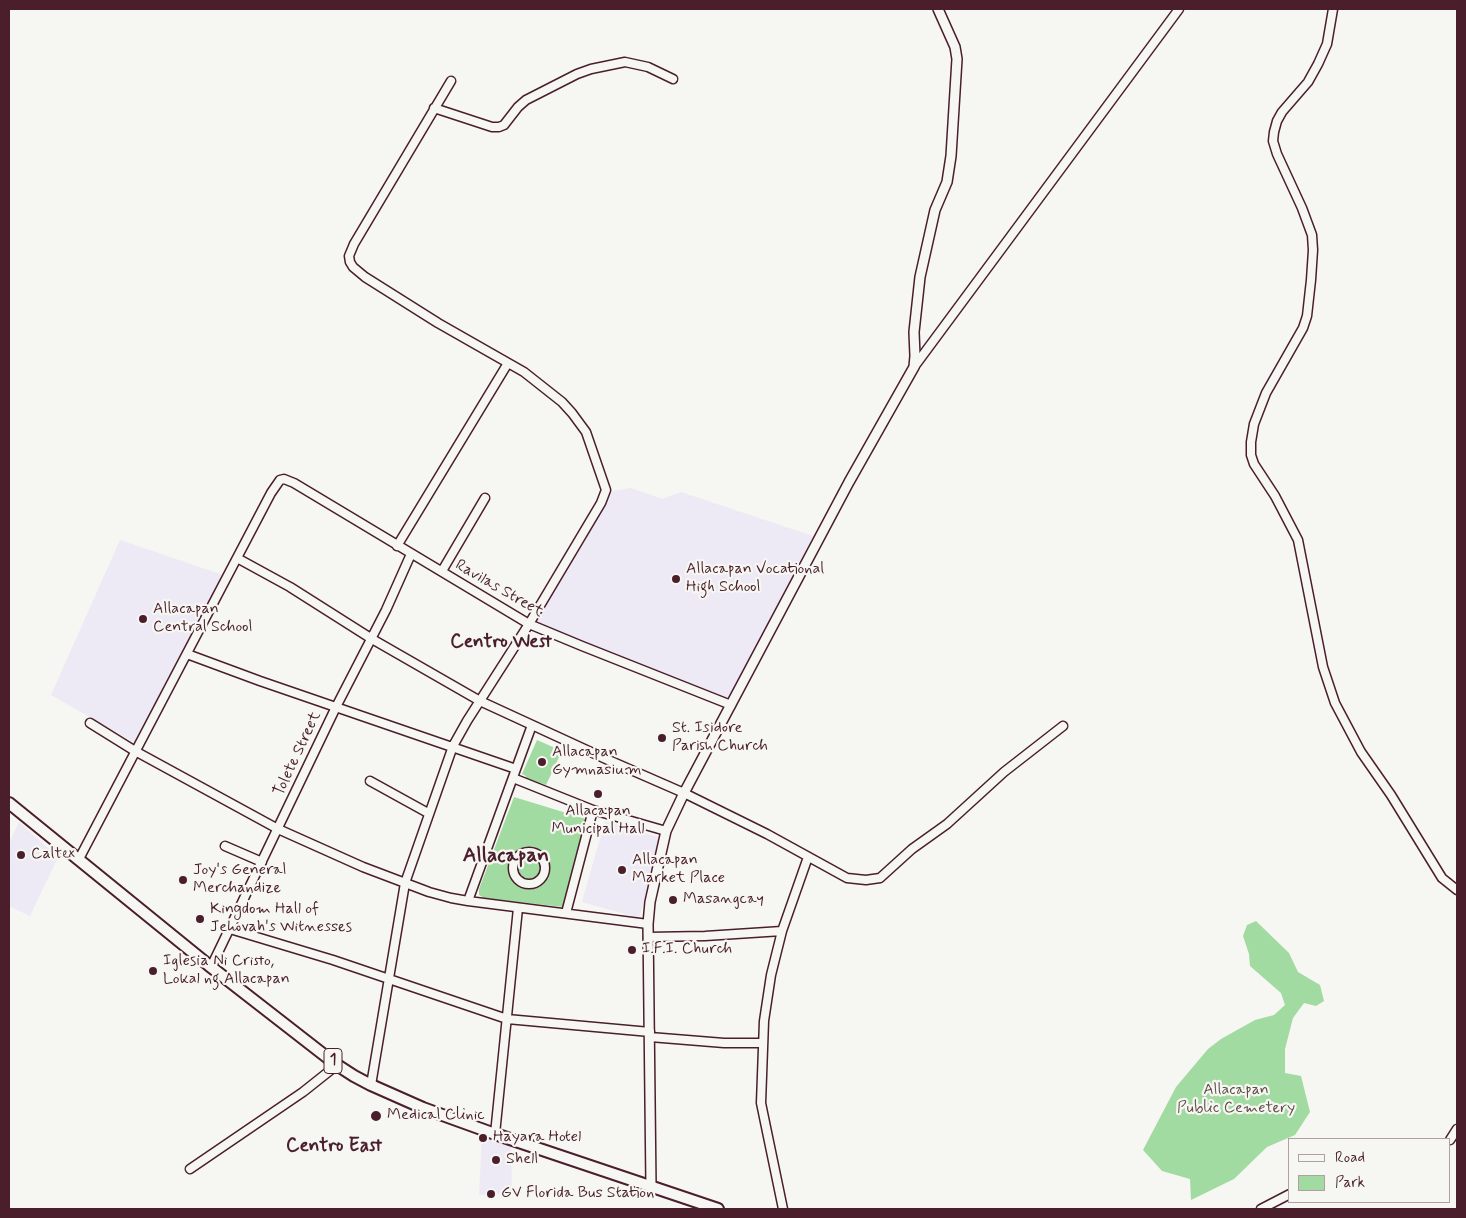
<!DOCTYPE html>
<style>
body{margin:0}
#map{position:relative;width:1466px;height:1218px;overflow:hidden;background:#f6f6f2;font-family:Mynerve,sans-serif}
canvas{display:block}
.frame{position:absolute;inset:0;border:10px solid #4a1f2b;pointer-events:none}
.legend{position:absolute;left:1288px;top:1138px;width:162px;height:65px;box-sizing:border-box;background:#f6f6f2;border:1px solid #b1a0a2;margin:0;padding:6px 9px;list-style:none;font-size:15px;color:#4a1f2b}
.legend li{display:flex;align-items:center;gap:10px;height:25px}
.legend b{width:25px;border:1px solid #b1a0a2}
</style>
<div id="map">
<canvas width="1466" height="1218"></canvas>
<div class="frame"></div>
<ul class="legend">
<li><b style="height:6px;background:#f6f6f2"></b>Road</li>
<li><b style="height:14px;background:#a1dba1"></b>Park</li>
</ul>
</div>
<script>
const ctx = document.querySelector('canvas').getContext('2d');
ctx.lineJoin = 'round';
function fill(path, color) { ctx.fillStyle = color; ctx.fill(path, 'evenodd'); }
const shape = rows => new Path2D(rows.map(r => 'M' + r).join(''));
function trace(path, color, width, dash) { ctx.strokeStyle = color; ctx.lineWidth = width; ctx.lineCap = dash ? 'butt' : 'round'; ctx.setLineDash(dash || []); ctx.stroke(path); }
function drawText(font, color, halo, rows, align = 'center') {
  ctx.font = font + ' Mynerve,sans-serif'; ctx.lineWidth = 4.5; ctx.setLineDash([]); ctx.textBaseline = 'middle'; ctx.strokeStyle = halo; ctx.fillStyle = color; for (const [text, x, y, turn = 0] of rows) {
    ctx.save(); ctx.translate(x, y); ctx.rotate((+turn || 0) * Math.PI / 180); ctx.textAlign = isNaN(turn) ? turn : align; if (halo) ctx.strokeText(text, 0, 0); ctx.fillText(text, 0, 0); ctx.restore();
  }
}
const built = shape([
 [631,488,662,499,681,492,813,536,730,699,639,665,535,622,613,491],
 [120,540,223,575,137,744,51,695],
 [605,821,662,838,639,918,582,902],
 [19,822,58,857,30,916,9,906,9,843],
 [482,1136,511,1142,512,1196,496,1194,479,1195]
]);
const green = shape([
 [537,740,562,751,546,785,541,783,539,787,524,780,526,776,522,774],
 [514,797,586,819,563,907,484,898,479,895,479,889],
 [1256,921,1289,953,1298,972,1320,985,1324,1001,1316,1006,1304,1003,1293,1018,1285,1049,1285,1073,1301,1076,1310,1112,1295,1135,1267,1147,1234,1179,1191,1200,1190,1179,1162,1171,1143,1150,1176,1087,1208,1049,1221,1039,1255,1020,1274,1015,1285,1005,1281,993,1250,966,1249,954,1243,936,1247,925]
]);
const minor = shape([
 [1333,9,1327,44,1318,64,1308,82,1282,112,1277,121,1274,132,1273,141,1277,154,1302,208,1312,235,1313,250,1311,280,1307,316,1303,328,1266,393,1254,424,1251,442,1251,455,1254,464,1275,496,1298,540,1323,667,1335,703,1361,752,1391,795,1442,878,1457,890],
 [434,108,492,127,499,127,504,125,518,107,526,100,577,74,591,69,625,62,648,67,673,79],
 [914,367,1179,9],
 [397,546,508,363],
 [237,558,290,587,372,639,480,701,606,759,684,793,767,834,847,878,866,880,880,878,912,849,947,824,1004,772,1063,726],
 [442,571,485,498],
 [187,654,260,681,516,769],
 [90,723,135,751,278,829,363,867,429,892,451,898,468,901,648,924],
 [513,778,593,810,666,831],
 [370,781,428,813],
 [225,846,262,862],
 '513 868a16 16 0 1 1 32 0a16 16 0 1 1-32 0Z',
 [79,859,271,493,280,480,284,479,294,483,529,624,582,646,731,705],
 [468,901,532,725],
 [566,913,593,810],
 [230,929,333,960,507,1019,650,1032],
 [648,937,705,936,782,931],
 [211,967,336,707,386,610,411,554],
 [650,1037,724,1043,763,1043],
 [371,1085,405,883,453,746,467,721,529,624,601,503,606,490,586,432,572,413,562,402,524,372,438,323,365,277,353,267,350,262,349,256,354,244,451,81],
 [495,1134,518,908],
 [1450,1140,1457,1129],
 [190,1169,303,1092,337,1065],
 [783,1209,761,1103,764,1021,771,975,782,931,808,857],
 [1261,1209,1290,1194]
]);
const major = shape([
 [651,1187,648,924,650,902,666,831,684,793,849,482,914,367,915,356,914,332,920,277,935,210,947,182,951,156,957,59,955,47,938,9]
]);
const highway = shape([
 [9,803,211,967,337,1065,354,1076,371,1085,423,1108,495,1134,718,1209]
]);
const markers = [
 [676,579,5,"#4a1f2b"],
 [143,619,5,"#4a1f2b"],
 [662,738,5,"#4a1f2b"],
 [542,762,5,"#4a1f2b"],
 [598,794,5,"#4a1f2b"],
 [21,855,5,"#4a1f2b"],
 [622,870,5,"#4a1f2b"],
 [183,880,5,"#4a1f2b"],
 [673,900,5,"#4a1f2b"],
 [200,919,5,"#4a1f2b"],
 [632,950,5,"#4a1f2b"],
 [153,971,5,"#4a1f2b"],
 [376,1116,6,"#4a1f2b"],
 [483,1138,5,"#4a1f2b"],
 [496,1160,5,"#4a1f2b"],
 [491,1194,5,"#4a1f2b"]
];
const shields = [
 [333,1061,18]
];
const shieldNames = [
 ["1",333,1061]
];
const poiNames = [
 ["Allacapan Vocational",686,570],
 ["High School",686,588],
 ["Allacapan",153,610],
 ["Central School",153,628],
 ["St. Isidore",672,729],
 ["Parish Church",672,747],
 ["Allacapan",552,753],
 ["Gymnasium",552,771],
 ["Allacapan",598,812,"center"],
 ["Municipal Hall",598,830,"center"],
 ["Caltex",31,855],
 ["Allacapan",632,861],
 ["Market Place",632,879],
 ["Joy's General",193,871],
 ["Merchandize",193,889],
 ["Masangcay",683,900],
 ["Kingdom Hall of",210,910],
 ["Jehovah's Witnesses",210,928],
 ["I.F.I. Church",642,950],
 ["Iglesia Ni Cristo,",163,962],
 ["Lokal ng Allacapan",163,980],
 ["Medical Clinic",387,1116],
 ["Hayara Hotel",493,1138],
 ["Shell",506,1160],
 ["GV Florida Bus Station",501,1194]
];
const streetNames = [
 ["Ravilas Street",499,589,30],
 ["Tolete Street",298,754,-65]
];
const parkNames = [
 ["Allacapan",1236,1091],
 ["Public Cemetery",1236,1109]
];
const quarterNames = [
 ["Centro West",501,643],
 ["Centro East",334,1147]
];
const districtNames = [
 ["Allacapan",506,857]
];
fill(built, '#ede9f5');
fill(green, '#a1dba1');
trace(minor, '#4a1f2b', 11);
trace(major, '#4a1f2b', 12);
trace(highway, '#4a1f2b', 14);
trace(minor, '#f6f6f2', 8);
trace(major, '#f6f6f2', 9);
trace(highway, '#f6f6f2', 10);
for (const [x, y, r, color] of markers) { const dot = new Path2D(); dot.arc(x, y, r, 0, 2 * Math.PI); ctx.fillStyle = color; ctx.fill(dot); trace(dot, '#f6f6f2', 2); }
for (const [x, y, w] of shields) { const box = new Path2D(); box.roundRect(x - w / 2, y - 12.5, w, 25, 4); ctx.fillStyle = '#f6f6f2'; ctx.fill(box); trace(box, '#4a1f2b', 1); }
drawText('bold 15px', '#4a1f2b', null, shieldNames);
drawText('16px', '#4a1f2b', '#f6f6f2', poiNames, 'left');
drawText('16px', '#4a1f2b', '#f6f6f2', streetNames);
drawText('16px', '#604e48', '#f6f6f2', parkNames);
drawText('bold 19px', '#4a1f2b', '#f6f6f2', quarterNames);
drawText('bold 21px', '#4a1f2b', '#f6f6f2', districtNames);
</script>
